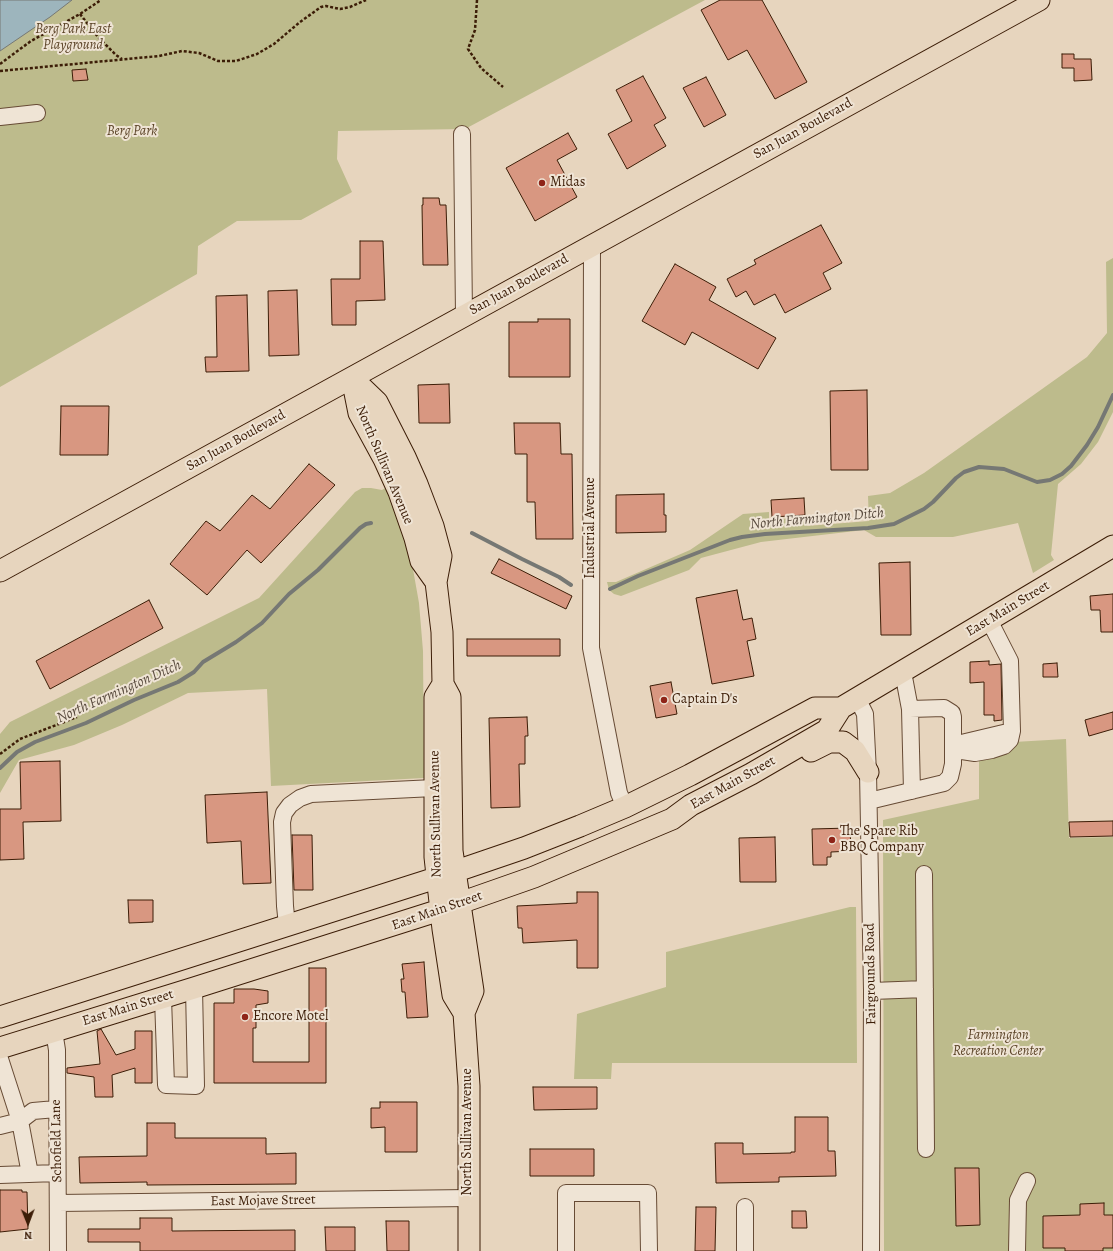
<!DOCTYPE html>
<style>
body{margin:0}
#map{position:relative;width:1113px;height:1251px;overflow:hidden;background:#e7d5be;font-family:Alegreya,serif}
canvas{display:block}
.north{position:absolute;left:8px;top:1203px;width:40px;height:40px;-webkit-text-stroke:3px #efe4d5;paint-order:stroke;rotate:179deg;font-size:11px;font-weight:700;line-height:16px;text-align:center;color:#3c1d07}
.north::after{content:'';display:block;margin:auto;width:14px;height:18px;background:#3c1d07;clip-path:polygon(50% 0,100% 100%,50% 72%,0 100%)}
</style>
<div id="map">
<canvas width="1113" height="1251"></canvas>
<div class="north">N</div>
</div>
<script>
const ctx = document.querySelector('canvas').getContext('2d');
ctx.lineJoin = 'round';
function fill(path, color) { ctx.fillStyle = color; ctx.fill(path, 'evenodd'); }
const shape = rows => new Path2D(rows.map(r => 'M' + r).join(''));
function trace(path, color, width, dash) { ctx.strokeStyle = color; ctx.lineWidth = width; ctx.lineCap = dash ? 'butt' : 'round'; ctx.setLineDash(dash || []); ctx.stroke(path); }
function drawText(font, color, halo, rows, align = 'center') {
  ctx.font = font + ' Alegreya,serif'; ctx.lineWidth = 4; ctx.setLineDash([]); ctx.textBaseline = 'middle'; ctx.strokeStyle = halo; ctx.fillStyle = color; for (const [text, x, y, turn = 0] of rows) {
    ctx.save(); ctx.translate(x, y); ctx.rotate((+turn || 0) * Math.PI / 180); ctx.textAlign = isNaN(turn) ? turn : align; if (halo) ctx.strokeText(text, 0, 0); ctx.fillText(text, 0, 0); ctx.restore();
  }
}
const green = shape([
 [0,0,705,0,465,129,338,131,337,159,352,192,301,220,237,221,198,246,197,274,0,387],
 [1113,258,1113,412,1098,442,1081,464,1058,484,1051,555,1054,560,1033,573,1018,523,953,537,876,537,864,530,761,542,701,558,689,570,621,596,614,594,609,590,607,582,616,582,690,550,743,514,769,512,769,520,806,517,807,526,869,521,868,496,890,493,924,473,1087,357,1107,333,1106,262],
 [387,487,411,558,419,603,423,651,424,778,271,786,267,689,188,693,122,725,74,745,19,760,0,793,0,734,10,722,259,598,355,492,362,488,371,488,382,490],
 [1066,739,1069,838,1113,837,1113,1251,884,1251,883,820,979,799,979,744],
 [850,907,856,907,857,1063,612,1063,611,1079,574,1079,577,1014,666,987,666,952]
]);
const water = shape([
 [0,0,72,0,50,17,0,51,0,0]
]);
const stream = shape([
 [472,533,522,559,559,577,571,585],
 [610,589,638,576,730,540,742,537,765,534,868,528,894,524,924,509,933,502,956,478,964,472,979,467,1004,469,1037,482,1050,480,1062,474,1071,466,1087,445,1098,427,1113,395],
 [0,768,17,752,35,742,86,723,134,700,178,682,194,672,203,662,236,642,262,623,289,594,318,570,360,528,366,524,371,523]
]);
const building = shape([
 [720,0,762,0,807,82,775,99,747,50,728,60,701,10,720,0],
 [1062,54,1074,54,1074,59,1091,59,1092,80,1074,81,1074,68,1062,68,1062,54],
 [86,69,88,80,73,81,72,70,86,69],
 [643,76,666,118,654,125,666,146,627,169,608,134,632,121,616,90,643,76],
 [706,77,726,115,704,127,683,88,706,77],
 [568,133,577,149,557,160,577,197,535,221,506,168,568,133],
 [423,198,439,198,440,205,446,205,448,265,423,265,422,205,423,205,423,198],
 [821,225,842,263,823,273,831,289,785,313,775,294,754,305,746,291,736,297,727,279,756,264,754,260,821,225],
 [360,241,383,241,385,300,356,301,356,325,332,325,331,279,360,279,360,241],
 [675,264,716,287,709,300,776,338,758,369,692,332,685,345,642,321,675,264],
 [297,290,299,355,269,356,268,291,297,290],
 [247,295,249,371,206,372,205,357,217,357,216,296,247,295],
 [538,319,570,319,570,377,509,377,509,322,538,322,538,319],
 [449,384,450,423,419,423,418,385,449,384],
 [867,390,868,470,831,470,830,391,867,390],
 [61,406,109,406,108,455,60,455,61,406],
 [514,423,560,423,561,454,572,454,573,539,536,539,535,502,527,502,527,454,515,454,514,423],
 [309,464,335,485,261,563,247,550,207,595,170,564,206,521,220,531,252,495,270,509,309,464],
 [664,494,664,515,666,515,666,532,616,533,616,495,664,494],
 [804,498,805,515,772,517,771,500,804,498],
 [499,559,572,596,566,609,491,573,499,559],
 [910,562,911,635,881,635,879,563,910,562],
 [737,590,743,620,752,618,756,639,747,641,754,676,712,684,696,598,737,590],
 [1113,594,1113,632,1101,632,1100,610,1091,610,1090,596,1113,594],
 [149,600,163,628,50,689,36,661,149,600],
 [467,639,560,639,560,656,467,656,467,639],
 [989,661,989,665,1001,664,1002,720,994,721,994,715,984,715,984,682,970,683,970,662,989,661],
 [1057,663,1058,677,1043,677,1043,664,1057,663],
 [671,682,677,714,656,718,650,686,671,682],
 [1113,712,1113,729,1089,736,1085,720,1113,712],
 [527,717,528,736,525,736,525,764,519,764,520,807,491,808,489,718,527,717],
 [60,761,61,821,23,822,24,859,0,860,0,809,21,809,20,762,60,761],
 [267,792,271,883,243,884,241,841,207,843,205,795,267,792],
 [1113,821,1113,836,1070,837,1069,822,1113,821],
 [850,828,851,851,831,852,831,857,827,857,827,865,813,865,812,829,850,828],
 [292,835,312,835,313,890,294,890,292,835],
 [775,837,776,882,740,882,739,838,775,837],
 [577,892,598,892,598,968,577,968,577,940,523,943,522,928,518,928,517,906,577,903,577,892],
 [128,900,153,900,153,922,129,923,128,900],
 [424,962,428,1017,407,1018,405,992,402,992,401,979,404,979,402,964,424,962],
 [309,968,326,968,326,1083,214,1083,214,1003,234,1003,234,989,254,989,268,991,268,1003,256,1005,256,1028,253,1028,253,1062,309,1062,309,968],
 [101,1029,116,1055,135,1049,135,1031,152,1031,152,1083,135,1083,135,1068,112,1075,113,1097,95,1097,94,1077,67,1073,67,1068,100,1064,97,1031,101,1029],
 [533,1087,597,1087,597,1109,534,1110,533,1087],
 [380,1102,417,1102,417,1152,385,1152,385,1127,371,1128,371,1108,380,1108,380,1102],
 [795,1117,828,1117,828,1151,835,1151,836,1176,779,1177,779,1182,716,1183,715,1143,743,1143,743,1154,791,1153,791,1152,795,1152,795,1117],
 [147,1123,175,1123,175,1138,266,1138,266,1154,296,1153,296,1184,147,1185,147,1182,80,1183,79,1157,147,1156,147,1123],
 [530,1149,594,1149,594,1176,530,1176,530,1149],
 [955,1168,979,1168,980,1225,956,1226,955,1168],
 [0,1190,22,1190,22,1192,27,1192,28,1229,0,1232,0,1190],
 [1104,1203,1104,1215,1113,1215,1113,1248,1103,1248,1103,1251,1065,1251,1065,1248,1043,1248,1043,1216,1080,1215,1080,1204,1104,1203],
 [696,1207,716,1207,715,1251,695,1251,696,1207],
 [792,1211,806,1211,807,1228,792,1228,792,1211],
 [140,1218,172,1218,172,1231,295,1230,295,1251,140,1251,140,1242,88,1242,88,1229,140,1229,140,1218],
 [386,1221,409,1221,409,1251,387,1251,386,1221],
 [325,1227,355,1227,355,1251,326,1251,325,1227]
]);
const path = shape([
 [477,0,475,30,468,49,481,68,503,87],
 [80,14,98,37,116,55,122,59],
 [0,64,31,41,80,14,101,0],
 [0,71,159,56,182,51,199,53,218,61,236,61,257,54,274,44,300,22,321,7,326,6,340,9,350,7,366,0],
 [0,754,20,739,77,717]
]);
const minor = shape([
 [0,117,37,113],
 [462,134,464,316],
 [592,245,591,648,619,793,625,807],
 [857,698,865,714,868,772,872,991,871,1251],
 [910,709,912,791],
 [953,745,1012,731,1010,661,989,620],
 [953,745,962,751,975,753,992,750,1004,746,1010,740,1012,731],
 [869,801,944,783,950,777,953,764,953,717,952,713,944,708,910,709,903,672],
 [924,874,926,1149],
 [287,925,285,906,282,822,284,813,290,805,300,798,311,794,434,788],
 [872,991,925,989],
 [163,998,166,1085,196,1086,194,988],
 [54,1031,57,1050,58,1251],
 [0,1059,20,1121,30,1174],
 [0,1126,20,1121,33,1111,56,1109],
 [0,1175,57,1173],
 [58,1203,469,1198],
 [745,1207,745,1251],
 [566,1251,566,1193,648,1193,649,1251],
 [1017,1251,1018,1200,1027,1181]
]);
const major = shape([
 [352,378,377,402,405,457,417,484,433,526,441,556,436,582,442,632,443,684,450,697,452,851,473,991,464,1013,469,1086,469,1251],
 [352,378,359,413,384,459,399,492,415,538,421,561,436,582],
 [0,571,1039,0],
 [443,684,435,697,435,857,443,929,453,995,464,1013],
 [811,751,829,742,843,742,855,751,868,772],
 [0,1017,436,878,524,848,580,826,625,807,690,775,815,708,841,708],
 [0,1048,194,988,440,910,534,877,672,819,691,805,751,774,827,730,841,708,1113,546]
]);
const markers = [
 [542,183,4,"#8f2418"],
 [664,700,4,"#8f2418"],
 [832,840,4,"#8f2418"],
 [245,1017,4,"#8f2418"]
];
const parkNames = [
 ["Berg Park East",73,30],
 ["Playground",73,46],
 ["Berg Park",132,132],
 ["Farmington",998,1036],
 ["Recreation Center",998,1052]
];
const streetNames = [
 ["San Juan Boulevard",803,129,-29],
 ["San Juan Boulevard",519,285,-29],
 ["San Juan Boulevard",236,441,-29],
 ["North Sullivan Avenue",384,465,67],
 ["Industrial Avenue",591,528,-90],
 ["East Main Street",1008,609,-31],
 ["East Main Street",733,783,-29],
 ["North Sullivan Avenue",436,814,-91],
 ["East Main Street",437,911,-19],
 ["Fairgrounds Road",871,974,-91],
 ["East Main Street",128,1008,-17],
 ["North Sullivan Avenue",468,1132,-90],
 ["Schofield Lane",57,1141,-91],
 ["East Mojave Street",263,1201,-1]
];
const poiNames = [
 ["Midas",550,183],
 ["Captain D's",672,700],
 ["The Spare Rib",840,832],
 ["BBQ Company",840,848],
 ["Encore Motel",253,1017]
];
const waterNames = [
 ["North Farmington Ditch",817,519,-5],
 ["North Farmington Ditch",119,692,-24]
];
fill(green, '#bdbb8c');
fill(water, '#9db5bd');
trace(water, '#767874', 1);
trace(stream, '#767874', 4);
fill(building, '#d89781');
trace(building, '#3c1d07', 1);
trace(minor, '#674b35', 18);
trace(major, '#3c1d07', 23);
trace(path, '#3c1d07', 2.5, [3, 2]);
trace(minor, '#efe4d5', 16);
trace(major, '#e7d5be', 21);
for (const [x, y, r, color] of markers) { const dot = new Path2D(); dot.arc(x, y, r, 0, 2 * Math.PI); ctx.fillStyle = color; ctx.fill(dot); trace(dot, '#efe4d5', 1.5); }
drawText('italic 14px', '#5c4428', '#efe4d5', parkNames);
drawText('14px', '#3c1d07', '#efe4d5', streetNames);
drawText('14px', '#3c1d07', '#efe4d5', poiNames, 'left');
drawText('italic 15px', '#594b3e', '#efe4d5', waterNames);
</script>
